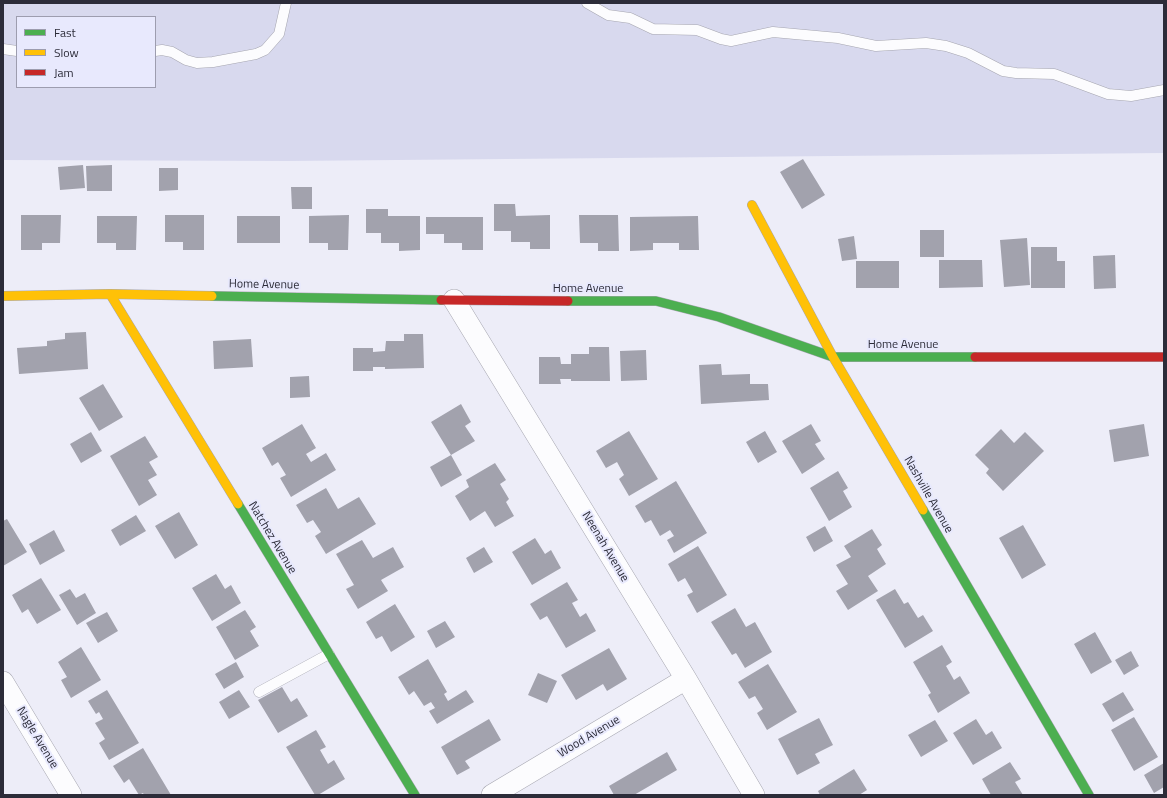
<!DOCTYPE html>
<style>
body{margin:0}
#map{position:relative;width:1167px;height:798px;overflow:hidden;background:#ededf8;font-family:"Titillium Web",sans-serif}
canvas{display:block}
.frame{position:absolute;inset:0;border:4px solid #2c2c39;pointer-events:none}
.legend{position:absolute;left:16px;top:16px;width:140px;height:72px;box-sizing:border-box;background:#e8e9fd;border:1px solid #9d9daf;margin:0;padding:5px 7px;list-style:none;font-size:12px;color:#2c2c39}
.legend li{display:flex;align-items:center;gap:8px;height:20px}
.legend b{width:20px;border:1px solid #9d9daf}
</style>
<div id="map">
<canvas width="1167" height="798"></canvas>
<div class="frame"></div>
<ul class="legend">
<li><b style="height:5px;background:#4caf50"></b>Fast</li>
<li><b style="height:5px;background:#ffc107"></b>Slow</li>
<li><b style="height:5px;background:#c62828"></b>Jam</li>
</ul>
</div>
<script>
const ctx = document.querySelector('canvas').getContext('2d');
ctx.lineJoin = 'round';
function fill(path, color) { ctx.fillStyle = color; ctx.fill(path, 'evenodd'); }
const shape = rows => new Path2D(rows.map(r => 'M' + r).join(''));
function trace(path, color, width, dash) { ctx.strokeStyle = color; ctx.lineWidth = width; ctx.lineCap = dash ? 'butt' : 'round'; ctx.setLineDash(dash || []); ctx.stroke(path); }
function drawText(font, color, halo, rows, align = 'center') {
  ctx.font = font + ' "Titillium Web",sans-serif'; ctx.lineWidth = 4; ctx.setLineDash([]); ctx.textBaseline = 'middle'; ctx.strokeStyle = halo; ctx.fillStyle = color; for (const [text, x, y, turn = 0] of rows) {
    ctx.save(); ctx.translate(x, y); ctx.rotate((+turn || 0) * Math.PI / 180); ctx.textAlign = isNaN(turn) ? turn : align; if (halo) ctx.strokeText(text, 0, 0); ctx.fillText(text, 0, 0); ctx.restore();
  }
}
const green = shape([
 [3,3,1164,3,1164,153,287,161,3,160],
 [17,17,155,17,155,87,17,87]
]);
const building = shape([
 [803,159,825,195,802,209,780,172],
 [83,165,85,188,60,190,58,167],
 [112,165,112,191,87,191,86,166],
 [159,168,178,168,178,190,159,191],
 [291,187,312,187,312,209,292,209],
 [494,204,515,204,516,216,550,215,550,249,530,249,530,242,511,242,511,231,494,231],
 [366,209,388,209,388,216,420,216,420,250,399,251,399,243,381,243,381,233,366,233],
 [21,215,61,215,60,243,42,243,42,250,21,250],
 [165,215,204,215,204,250,183,250,183,242,165,242],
 [349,215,348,250,328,250,328,243,309,243,309,216],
 [579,215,618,215,619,251,598,251,598,243,580,243],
 [97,216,137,216,136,250,116,250,116,243,97,243],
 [237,216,280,216,280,243,237,243],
 [698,216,699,250,679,250,679,243,653,243,653,250,630,251,630,217],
 [426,217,483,217,483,250,462,250,462,243,444,243,444,234,426,234],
 [920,230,944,230,944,257,920,257],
 [854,236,857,259,842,261,838,239],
 [1027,238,1030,285,1004,287,1000,240],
 [1031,247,1057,247,1057,261,1065,261,1065,288,1031,288],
 [1115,255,1116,288,1094,289,1093,256],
 [939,260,982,260,983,287,939,288],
 [856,261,899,261,899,288,856,288],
 [86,332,88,369,19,374,17,348,47,346,47,341,65,339,65,333],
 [404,334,423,334,424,368,385,369,385,367,373,367,373,371,353,371,353,348,373,348,373,352,385,351,386,341,404,341],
 [251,339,253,367,214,369,213,341],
 [589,347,609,347,610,381,571,381,571,379,560,379,561,384,539,384,539,357,560,357,561,364,571,364,571,354,589,354],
 [646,350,647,380,621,381,620,351],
 [721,364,722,375,750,374,750,384,768,384,769,400,701,404,699,365],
 [309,376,310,397,290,398,290,377],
 [103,384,123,417,99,431,79,398],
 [461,404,471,422,465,426,475,441,451,455,431,422],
 [302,424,316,448,306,454,311,462,326,453,336,470,291,497,280,478,286,475,278,462,272,466,262,448],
 [811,424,821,441,815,444,825,459,802,474,782,441],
 [1144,424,1149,456,1114,462,1109,430],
 [1001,429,1014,443,1025,432,1044,451,1003,491,986,473,989,469,975,455],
 [629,431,658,479,629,496,619,479,624,475,617,462,606,468,596,451],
 [765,431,777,452,758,463,746,442],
 [91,432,102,451,81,463,70,444],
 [145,436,158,457,149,462,157,475,148,480,157,495,139,506,110,456],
 [451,455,462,475,441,487,430,467],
 [495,463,506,480,500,484,509,499,506,502,514,516,495,527,485,511,470,521,455,496,469,487,466,480],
 [838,471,848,488,843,491,852,507,829,521,810,488],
 [676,481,707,533,674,553,667,540,674,536,670,530,660,536,651,520,645,523,635,506],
 [326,488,338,509,359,497,376,524,326,554,315,536,321,532,313,520,307,523,296,505],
 [179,512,198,545,175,559,155,526],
 [136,515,146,531,120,546,111,530],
 [7,519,27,552,3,566,3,521],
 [1023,525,1046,565,1022,579,999,538],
 [825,526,833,541,814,552,806,537],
 [872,529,882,545,877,549,886,564,868,576,878,591,848,610,836,591,848,584,836,565,851,557,844,546],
 [54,530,65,551,40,565,29,544],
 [535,538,545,554,551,550,561,568,532,585,512,552],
 [362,540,373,558,393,547,404,567,381,580,388,591,358,609,346,589,354,585,336,554],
 [698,546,727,595,697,613,687,595,693,592,685,578,678,582,668,564],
 [484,547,493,562,474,573,466,558],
 [216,574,225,589,231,585,241,603,212,621,192,588],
 [41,578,61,610,37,624,28,609,22,613,12,595],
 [567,582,578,600,572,603,580,617,586,613,596,631,566,648,547,616,540,620,530,604],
 [70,589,76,598,85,593,96,613,77,625,59,595],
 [895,589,904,604,908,602,918,618,923,615,933,631,905,648,876,600],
 [395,604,415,637,391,652,382,636,376,639,366,622],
 [735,608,746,627,755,622,772,652,745,668,736,653,732,655,711,622],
 [245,610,256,627,250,631,259,646,235,660,216,627],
 [107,612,118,631,98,643,86,623],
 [445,621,455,637,436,648,427,631],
 [1095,632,1112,662,1091,674,1074,644],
 [942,645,952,662,946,666,954,680,960,676,970,693,938,713,928,695,931,693,913,662],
 [81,647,101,680,71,698,61,680,67,677,58,662],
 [609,648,627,679,607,691,603,684,576,700,561,675],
 [1131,651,1139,666,1124,675,1115,660],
 [428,659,447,692,444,694,448,701,466,690,474,702,437,724,429,711,435,708,431,702,424,706,414,691,409,695,398,677],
 [236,662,244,677,224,689,215,674],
 [768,664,797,712,767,730,757,713,763,709,755,696,749,699,738,682],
 [538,673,557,681,547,703,528,695],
 [282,687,291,702,297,698,308,716,278,733,258,700],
 [107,690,139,743,109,760,99,743,105,739,95,723,103,719,99,712,96,714,88,701],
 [239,690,250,707,229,719,219,702],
 [1123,692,1134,710,1113,722,1102,704],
 [1134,717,1158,757,1134,771,1111,730],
 [819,718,833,745,815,754,820,763,797,775,778,739],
 [489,719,501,740,465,761,470,768,457,775,441,747],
 [976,719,986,735,992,731,1002,748,973,765,953,733],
 [935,720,948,741,921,757,908,735],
 [316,730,326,747,320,750,328,764,334,760,345,779,318,795,315,795,286,747],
 [143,748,171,795,144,795,143,793,139,795,129,779,124,783,113,766],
 [667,752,677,770,634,795,614,795,609,786],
 [1010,762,1021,779,1015,782,1023,795,991,795,982,779],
 [1164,763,1164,787,1154,793,1144,775],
 [854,769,867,790,859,795,820,795,818,791]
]);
const lane = shape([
 [587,3,608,15,630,18,653,29,697,30,721,39,731,41,773,32,838,38,876,46,926,43,946,46,968,53,1003,71,1016,73,1054,74,1108,94,1131,96,1164,90],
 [3,49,17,51],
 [155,51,162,50,172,52,186,60,197,63,213,62,256,54,265,50,279,34,286,3],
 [259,692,329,654]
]);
const street = shape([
 [454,300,686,679,754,795],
 [3,682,71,795],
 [492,795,686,679]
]);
const fast = shape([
 [212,296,441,300],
 [568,301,656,301,719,317,833,357,975,357],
 [238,504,415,795],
 [923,510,1089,795]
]);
const slow = shape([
 [752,205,833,357,923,510],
 [110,294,238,504],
 [3,296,110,294,212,296]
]);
const jam = shape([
 [441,300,568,301],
 [975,357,1164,357]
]);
const streetNames = [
 ["Home Avenue",264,285,1],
 ["Home Avenue",588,289],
 ["Home Avenue",903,345],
 ["Nashville Avenue",928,495,60],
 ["Natchez Avenue",272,538,59],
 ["Neenah Avenue",605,547,59],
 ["Wood Avenue",589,737,-31],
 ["Nagle Avenue",37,738,59]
];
fill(green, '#d8d9ee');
fill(building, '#a2a2ad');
trace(lane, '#a6a6b0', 11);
trace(street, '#a6a6b0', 22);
trace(fast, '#a6a6b0', 10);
trace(slow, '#a6a6b0', 10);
trace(jam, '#a6a6b0', 10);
trace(lane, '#fcfcfe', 10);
trace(street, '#fcfcfe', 21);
trace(fast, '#4caf50', 9);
trace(slow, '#ffc107', 9);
trace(jam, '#c62828', 9);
drawText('12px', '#2c2c39', '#e8e9fd', streetNames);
</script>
